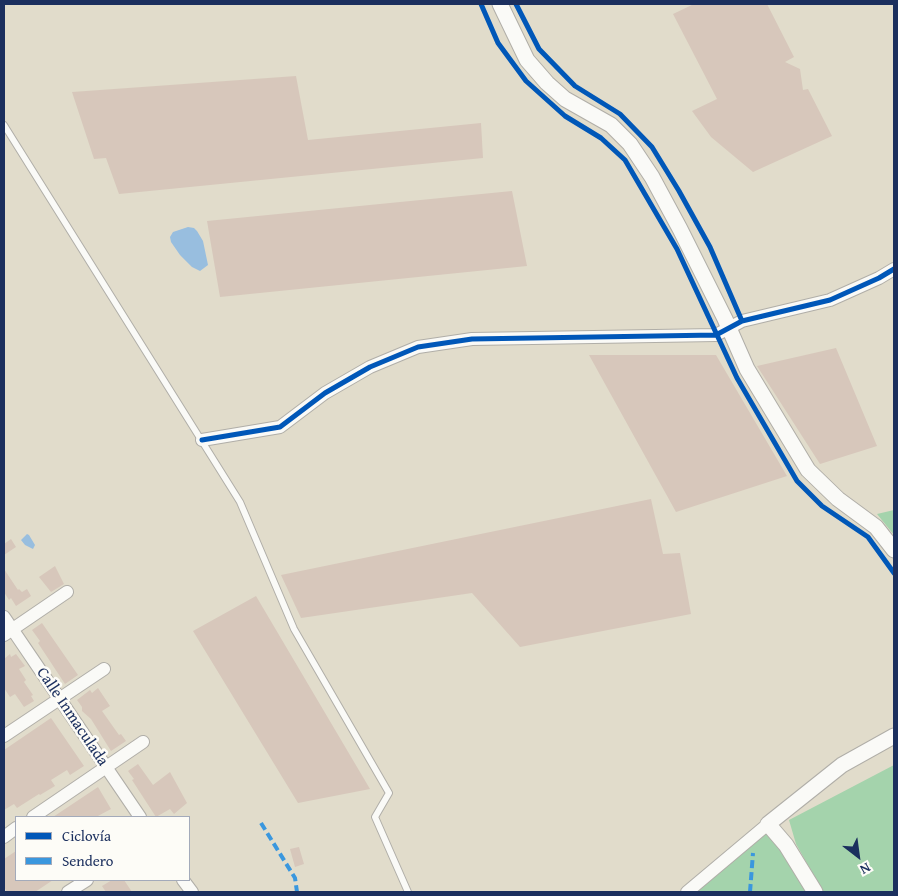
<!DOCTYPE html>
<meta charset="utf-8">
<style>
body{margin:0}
#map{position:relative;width:898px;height:896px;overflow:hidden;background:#e1dccb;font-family:"Gentium Book Plus",serif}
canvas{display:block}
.frame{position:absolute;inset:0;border:5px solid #1b2f5e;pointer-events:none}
.legend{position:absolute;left:15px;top:816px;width:175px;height:65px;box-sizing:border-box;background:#fdfcf7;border:1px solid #a3aaba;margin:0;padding:6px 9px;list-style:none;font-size:15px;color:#1b2f5e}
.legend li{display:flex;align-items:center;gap:10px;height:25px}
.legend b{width:25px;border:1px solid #a3aaba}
.north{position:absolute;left:833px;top:831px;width:50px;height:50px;-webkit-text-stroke:4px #fdfcf7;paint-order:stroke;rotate:150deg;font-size:14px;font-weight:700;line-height:20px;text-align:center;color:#1b2f5e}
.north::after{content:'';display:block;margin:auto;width:18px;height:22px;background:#1b2f5e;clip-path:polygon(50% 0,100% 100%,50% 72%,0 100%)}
</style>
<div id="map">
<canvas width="898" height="896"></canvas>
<div class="frame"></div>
<ul class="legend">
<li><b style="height:6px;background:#0057b8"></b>Ciclovía</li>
<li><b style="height:6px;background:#3a97de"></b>Sendero</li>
</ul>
<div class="north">N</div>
</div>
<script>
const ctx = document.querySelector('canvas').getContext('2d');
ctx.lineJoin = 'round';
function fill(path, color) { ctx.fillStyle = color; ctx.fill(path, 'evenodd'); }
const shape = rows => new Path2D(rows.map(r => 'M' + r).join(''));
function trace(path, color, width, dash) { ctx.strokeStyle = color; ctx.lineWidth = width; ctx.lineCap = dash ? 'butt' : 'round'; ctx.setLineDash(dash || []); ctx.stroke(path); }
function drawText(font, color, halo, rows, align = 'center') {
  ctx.font = font + ' "Gentium Book Plus",serif'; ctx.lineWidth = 5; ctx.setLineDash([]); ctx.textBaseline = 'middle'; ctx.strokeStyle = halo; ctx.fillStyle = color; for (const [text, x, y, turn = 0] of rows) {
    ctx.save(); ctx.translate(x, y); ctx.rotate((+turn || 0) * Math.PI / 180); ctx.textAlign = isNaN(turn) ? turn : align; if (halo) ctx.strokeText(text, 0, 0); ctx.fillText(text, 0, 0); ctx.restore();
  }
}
const green = shape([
 [894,510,894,535,877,514],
 [894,765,894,892,823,892,796,844,789,820],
 [768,824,815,892,691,892]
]);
const water = shape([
 [188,227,194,228,197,231,203,241,208,265,200,271,192,267,180,255,171,242,170,237,173,232],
 [27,534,29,535,35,545,33,549,25,545,21,540]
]);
const building = shape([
 [694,4,767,4,794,57,785,62,800,69,803,90,808,89,832,136,753,172,711,137,692,111,717,99,673,14],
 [296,76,308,140,481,123,483,158,119,194,106,158,94,159,72,92],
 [512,191,527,266,220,297,207,221],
 [836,348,877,446,820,464,757,366],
 [589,355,716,355,787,476,676,512],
 [651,499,663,554,680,553,691,614,520,647,472,593,301,618,281,575],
 [11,539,16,547,4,555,4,544],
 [55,566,64,584,51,592,39,577],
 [4,569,18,590,19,589,22,592,27,589,31,596,16,606,11,598,9,600,4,592],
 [256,596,370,789,298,803,193,631],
 [42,623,78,675,65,684,38,643,40,641,32,630],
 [10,654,11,657,16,654,25,666,19,669,26,680,24,682,33,695,31,696,34,701,24,707,15,694,10,697,4,688,4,659],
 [98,688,110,706,102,711,119,735,121,734,126,741,111,751,91,719,82,711,82,707,77,700,90,690,92,693],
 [51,718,84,766,70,775,67,770,51,780,55,786,40,795,39,794,17,808,14,804,4,810,4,750],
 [138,764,153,785,170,772,187,803,174,814,170,809,156,817,132,780,134,779,128,771],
 [98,787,111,809,96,817,53,817],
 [299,847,304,864,295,867,290,849],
 [16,851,16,880,53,880,35,892,7,892,4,887,4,859],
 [112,880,124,880,132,892,106,892,102,886]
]);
const service = shape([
 [4,125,240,502,294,629,389,793,375,817,408,892]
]);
const minor = shape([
 [202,440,280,427,325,393,370,367,418,347,472,339,716,335,742,321,830,300,879,278,894,269],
 [4,617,140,817],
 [4,635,67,592],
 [4,736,104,669],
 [33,817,143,742],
 [4,837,16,828],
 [183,880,192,892],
 [68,892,87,880],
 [687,892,768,824]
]);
const tertiary = shape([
 [500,4,527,60,547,83,565,99,611,125,630,144,652,177,680,229,725,319,747,369,808,470,838,499,876,527,894,550],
 [815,892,786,845,768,824,842,765,894,736]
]);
const quiet = shape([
 [261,823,295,878,297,892],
 [750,892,753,853]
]);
const cycleway = shape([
 [481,4,498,43,526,81,565,116,601,138,625,160,677,249,737,378,797,481,822,506,868,537,894,573],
 [516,4,539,49,575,86,620,114,652,147,679,191,710,247,742,321],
 [202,440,280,427,325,393,370,367,418,347,472,339,716,335,742,321,830,300,879,278,894,269]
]);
const streetNames = [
 ["Calle Inmaculada",72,717,56]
];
fill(green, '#a4d3ac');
fill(water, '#98bedf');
fill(building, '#d7c7bb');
trace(service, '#b0aea8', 8);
trace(minor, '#b0aea8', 14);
trace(tertiary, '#b0aea8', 17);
trace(service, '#fafaf7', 6);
trace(minor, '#fafaf7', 12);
trace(tertiary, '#fafaf7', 15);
trace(quiet, '#3a97de', 4, [8, 4]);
trace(cycleway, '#0057b8', 5);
drawText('16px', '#1b2f5e', '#fdfcf7', streetNames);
</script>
